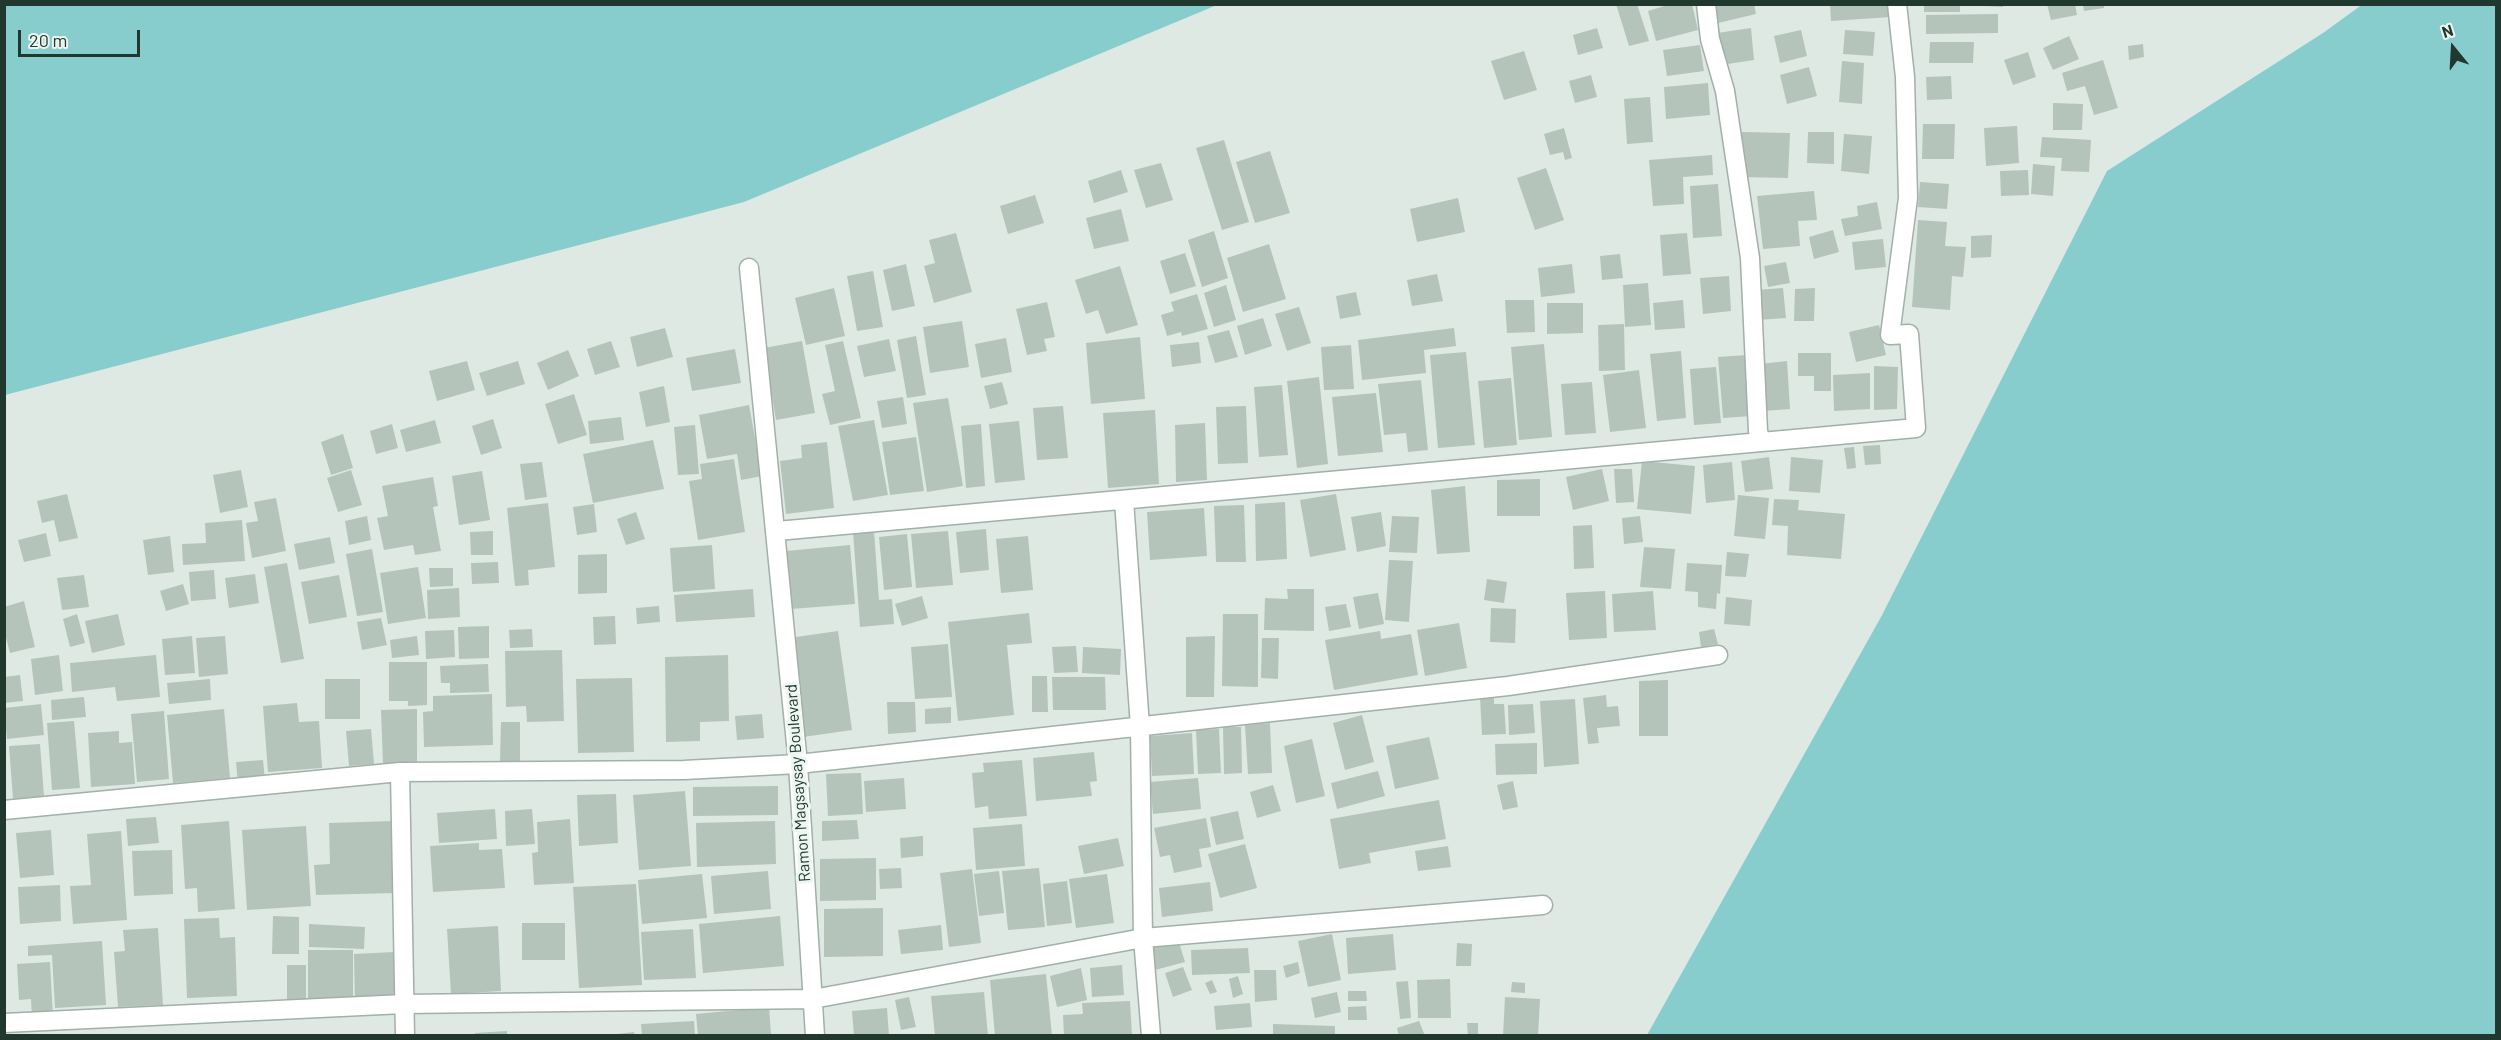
<!DOCTYPE html>
<style>
body{margin:0}
#map{position:relative;width:2501px;height:1040px;overflow:hidden;background:#dee9e3;font-family:Barlow,sans-serif}
canvas{display:block}
.frame{position:absolute;inset:0;border:6px solid #20382e;pointer-events:none}
.north{position:absolute;left:2423px;top:18px;width:60px;height:60px;-webkit-text-stroke:4px #eef6f1;paint-order:stroke;rotate:342deg;font-size:16px;font-weight:700;line-height:24px;text-align:center;color:#20382e}
.north::after{content:'';display:block;margin:auto;width:21px;height:27px;background:#20382e;clip-path:polygon(50% 0,100% 100%,50% 72%,0 100%)}
.scale{position:absolute;left:18px;top:30px;width:122px;height:27px;box-sizing:border-box;border:3px solid #20382e;border-top:0;padding-left:8px;font-size:18px;line-height:21px;white-space:nowrap;color:#20382e;-webkit-text-stroke:4px #eef6f1;paint-order:stroke}
</style>
<div id="map">
<canvas width="2501" height="1040"></canvas>
<div class="frame"></div>
<div class="north">N</div>
<div class="scale">20 m</div>
</div>
<script>
const ctx = document.querySelector('canvas').getContext('2d');
ctx.lineJoin = 'round';
function fill(path, color) { ctx.fillStyle = color; ctx.fill(path, 'evenodd'); }
const shape = rows => new Path2D(rows.map(r => 'M' + r).join(''));
function trace(path, color, width, dash) { ctx.strokeStyle = color; ctx.lineWidth = width; ctx.lineCap = dash ? 'butt' : 'round'; ctx.setLineDash(dash || []); ctx.stroke(path); }
function drawText(font, color, halo, rows, align = 'center') {
  ctx.font = font + ' Barlow,sans-serif'; ctx.lineWidth = 6; ctx.setLineDash([]); ctx.textBaseline = 'middle'; ctx.strokeStyle = halo; ctx.fillStyle = color; for (const [text, x, y, turn = 0] of rows) {
    ctx.save(); ctx.translate(x, y); ctx.rotate((+turn || 0) * Math.PI / 180); ctx.textAlign = isNaN(turn) ? turn : align; if (halo) ctx.strokeText(text, 0, 0); ctx.fillText(text, 0, 0); ctx.restore();
  }
}
const water = shape([
 [5,4,1217,4,1217,5,744,202,5,395],
 [2363,4,2496,5,2496,1035,1647,1035,1881,617,2107,171,2323,33]
]);
const building = shape([
 [1616,4,1637,4,1649,41,1629,46],
 [1671,4,1692,4,1698,30,1656,41,1648,11],
 [1714,4,1754,4,1756,14,1718,23],
 [1830,4,1890,4,1891,17,1831,21],
 [1924,4,1960,4,1960,12,1924,12],
 [1984,4,2003,4,2003,7,1984,6],
 [2047,4,2075,4,2077,15,2051,20],
 [2083,5,2104,5,2104,8,2084,11],
 [1998,14,1998,33,1926,34,1926,15],
 [1597,28,1603,48,1578,55,1573,35],
 [1751,28,1754,60,1721,65,1717,33],
 [1801,30,1807,56,1780,63,1774,36],
 [1845,30,1875,32,1873,56,1843,54],
 [2069,36,2079,59,2053,70,2043,48],
 [1930,42,1974,42,1973,63,1929,63],
 [2143,44,2144,57,2129,60,2128,46],
 [1700,45,1704,71,1667,76,1663,50],
 [1524,51,1537,90,1504,100,1491,61],
 [2028,52,2036,77,2013,85,2004,60],
 [2103,60,2118,108,2094,115,2085,86,2067,91,2062,73],
 [1842,61,1864,63,1862,104,1839,102],
 [1809,67,1817,96,1787,104,1780,75],
 [1591,75,1597,97,1575,103,1569,81],
 [1951,76,1952,99,1927,100,1926,77],
 [1708,83,1710,115,1666,119,1664,87],
 [1650,97,1653,142,1627,144,1624,99],
 [2053,103,2083,104,2082,130,2053,130],
 [1923,124,1955,124,1954,159,1922,159],
 [2017,126,2019,163,1986,166,1984,128],
 [1564,128,1572,158,1565,160,1563,152,1550,155,1544,134],
 [1742,132,1790,133,1788,178,1741,177],
 [1808,132,1834,132,1834,164,1807,163],
 [1844,134,1872,136,1869,174,1841,171],
 [2042,137,2091,140,2089,172,2061,171,2062,158,2040,157],
 [1224,140,1249,222,1222,230,1196,148],
 [1270,151,1290,213,1255,223,1236,162],
 [1712,155,1713,175,1683,177,1684,204,1653,206,1649,160],
 [1161,163,1173,200,1146,208,1134,170],
 [2033,164,2055,166,2053,196,2031,194],
 [1546,168,1564,220,1535,230,1517,178],
 [1121,170,1128,192,1094,203,1088,181],
 [2028,170,2029,195,2001,196,2000,171],
 [1920,182,1949,184,1947,209,1918,207],
 [1718,184,1722,236,1693,238,1690,186],
 [1814,191,1817,220,1798,221,1800,246,1763,249,1757,196],
 [1035,195,1044,223,1008,234,1000,206],
 [1458,198,1465,232,1417,242,1410,209],
 [1877,202,1882,229,1845,236,1841,219,1858,216,1857,206],
 [1121,209,1129,241,1094,249,1086,218],
 [1918,220,1947,222,1945,246,1966,247,1963,277,1952,276,1950,310,1912,307],
 [1833,230,1839,252,1814,259,1809,237],
 [1214,231,1228,278,1202,287,1188,240],
 [956,233,972,292,934,303,924,266,935,263,929,240],
 [1687,233,1691,274,1663,276,1660,235],
 [1992,235,1991,257,1971,258,1971,236],
 [1883,239,1886,267,1855,270,1852,242],
 [1269,244,1286,299,1243,312,1227,258],
 [1185,253,1196,286,1170,294,1160,261],
 [1620,254,1623,278,1602,280,1600,256],
 [1786,262,1790,283,1768,287,1764,266],
 [906,264,915,306,892,311,883,270],
 [1572,264,1575,293,1541,297,1538,268],
 [1120,266,1138,325,1106,334,1098,310,1086,314,1075,280],
 [873,271,883,327,857,331,847,276],
 [1437,274,1443,301,1412,306,1407,280],
 [1729,276,1731,311,1703,314,1700,278],
 [1648,283,1651,325,1625,327,1623,285],
 [1226,285,1236,320,1214,327,1204,293],
 [834,288,845,336,806,345,795,298],
 [1783,288,1786,318,1758,320,1755,290],
 [1815,288,1814,321,1794,321,1795,289],
 [1356,292,1361,315,1340,319,1336,296],
 [1197,294,1208,329,1182,336,1181,332,1167,336,1161,315,1174,311,1171,302],
 [1505,300,1534,300,1535,332,1507,333],
 [1683,300,1685,328,1655,330,1653,303],
 [1047,302,1055,337,1044,339,1047,351,1027,355,1016,309],
 [1547,303,1583,303,1583,333,1547,334],
 [1299,307,1311,343,1287,351,1275,314],
 [1263,318,1272,346,1245,355,1237,326],
 [962,321,969,367,930,373,923,327],
 [1624,324,1625,370,1599,371,1598,325],
 [1879,325,1886,355,1856,362,1849,332],
 [665,328,673,357,637,367,630,337],
 [1454,328,1456,346,1424,350,1426,373,1362,380,1358,340],
 [1229,330,1238,357,1215,363,1207,336],
 [916,336,926,395,907,398,897,340],
 [1140,337,1145,399,1091,404,1086,343],
 [1006,338,1012,372,981,378,975,344],
 [889,339,896,371,864,377,857,346],
 [611,341,620,367,595,375,587,349],
 [802,341,815,413,776,420,764,348],
 [843,341,861,418,830,425,822,394,835,391,825,345],
 [1199,342,1201,363,1172,367,1170,345],
 [1544,344,1552,437,1519,440,1511,347],
 [1351,345,1354,389,1324,390,1321,347],
 [735,349,741,383,692,391,686,358],
 [568,350,579,376,548,390,537,363],
 [1681,351,1686,418,1657,421,1650,354],
 [1466,352,1475,445,1438,448,1430,355],
 [1798,353,1831,353,1831,391,1814,391,1814,376,1798,376],
 [1747,355,1752,416,1723,418,1718,357],
 [467,361,475,390,437,401,429,371],
 [518,361,525,384,487,396,479,373],
 [1787,361,1790,409,1763,411,1760,364],
 [1874,366,1898,367,1897,409,1874,410],
 [1716,367,1721,423,1694,425,1690,369],
 [1639,370,1646,428,1610,432,1603,375],
 [1870,373,1870,409,1834,411,1833,375],
 [1319,377,1328,464,1297,468,1287,381],
 [1511,378,1517,445,1484,448,1478,381],
 [1421,380,1428,450,1408,452,1406,433,1384,435,1378,384],
 [1002,382,1008,404,990,409,984,386],
 [1592,382,1596,433,1565,435,1561,384],
 [1282,385,1288,455,1259,457,1254,387],
 [664,386,670,422,646,427,639,392],
 [1376,393,1383,452,1338,456,1332,397],
 [574,394,587,435,558,444,545,404],
 [903,397,907,424,882,428,877,401],
 [948,398,963,486,927,492,913,403],
 [749,405,762,476,741,480,737,454,707,459,699,415],
 [1063,406,1068,458,1037,460,1033,408],
 [1246,406,1248,463,1218,464,1216,407],
 [1155,410,1159,484,1108,488,1103,413],
 [621,417,624,440,590,444,588,421],
 [493,419,502,448,481,455,472,426],
 [435,420,441,443,406,452,400,430],
 [874,420,888,495,853,501,838,426],
 [1019,421,1025,480,995,483,989,424],
 [1205,423,1207,480,1176,482,1175,425],
 [392,424,398,448,376,454,370,431],
 [981,424,985,486,966,488,961,426],
 [695,425,699,474,678,475,674,427],
 [343,434,353,468,331,475,321,442],
 [916,437,924,491,890,495,882,442],
 [653,440,664,489,593,503,583,454],
 [827,442,834,508,786,514,780,461,802,458,801,445],
 [1880,445,1881,464,1865,465,1863,446],
 [1854,447,1856,468,1847,469,1844,448],
 [1769,457,1773,489,1745,492,1741,461],
 [1791,457,1823,460,1820,493,1789,491],
 [734,459,745,532,698,540,689,481,702,479,700,464],
 [1642,461,1695,466,1691,514,1637,509],
 [542,462,547,497,525,500,520,464],
 [1732,462,1735,500,1706,503,1703,465],
 [1602,469,1609,501,1573,510,1566,477],
 [1614,469,1632,469,1634,502,1616,503],
 [241,470,248,507,220,513,213,475],
 [351,470,362,505,338,512,327,478],
 [482,471,490,520,459,525,452,476],
 [433,477,438,506,433,507,441,551,415,555,413,545,384,550,377,518,388,516,382,486],
 [1540,479,1540,516,1497,516,1497,480],
 [1465,486,1470,552,1437,554,1431,490],
 [67,494,78,538,59,542,54,520,42,523,37,501],
 [1336,494,1346,550,1310,557,1300,500],
 [1738,495,1769,498,1765,539,1734,536],
 [276,498,286,551,252,558,246,523,258,521,254,502],
 [1774,499,1799,500,1798,510,1845,514,1841,559,1787,555,1788,526,1772,525],
 [1285,502,1287,559,1256,561,1255,504],
 [548,503,555,567,528,570,529,585,515,586,507,508],
 [594,504,597,532,577,535,573,507],
 [1244,505,1246,562,1216,562,1214,506],
 [1204,508,1207,556,1150,560,1147,512],
 [636,512,645,539,626,545,617,519],
 [1381,512,1386,546,1357,552,1351,517],
 [367,516,371,540,349,545,345,521],
 [1392,516,1419,517,1417,553,1389,552],
 [1640,516,1643,542,1624,544,1622,518],
 [242,520,245,561,183,565,182,544,206,543,205,523],
 [1592,525,1594,568,1574,569,1573,526],
 [986,529,989,570,960,573,956,532],
 [493,531,493,555,471,555,470,532],
 [874,531,879,600,892,599,894,624,860,627,853,532],
 [948,531,953,585,916,588,911,534],
 [46,533,51,556,24,562,18,540],
 [907,534,912,587,884,590,879,537],
 [170,536,174,572,148,575,143,540],
 [1028,536,1033,590,1001,593,996,539],
 [330,537,335,563,299,570,294,544],
 [712,545,715,589,673,592,670,548],
 [850,545,855,604,791,609,786,551],
 [1644,547,1675,549,1671,589,1640,587],
 [372,549,383,612,357,616,346,554],
 [1727,552,1749,554,1746,577,1725,576],
 [607,554,607,593,578,594,578,555],
 [1389,560,1413,561,1409,622,1385,620],
 [498,562,499,583,472,584,471,563],
 [287,563,304,659,281,663,264,567],
 [1687,563,1722,565,1720,594,1717,593,1716,609,1698,607,1698,592,1685,591],
 [418,567,426,618,388,624,380,573],
 [429,568,453,568,453,586,430,587],
 [214,570,216,599,191,601,189,572],
 [255,574,259,603,229,608,225,578],
 [84,575,89,607,62,610,57,578],
 [339,575,347,617,309,624,301,582],
 [1487,579,1507,582,1504,603,1484,600],
 [183,584,189,604,166,611,160,591],
 [459,588,460,617,428,619,427,590],
 [753,589,755,617,676,622,674,595],
 [1287,589,1314,589,1314,631,1264,630,1265,598,1288,599],
 [1605,591,1607,638,1569,640,1566,593],
 [1653,591,1656,630,1614,632,1612,594],
 [1378,593,1384,624,1359,629,1353,597],
 [922,596,928,618,902,626,895,604],
 [1726,597,1752,600,1750,626,1724,624],
 [24,601,35,647,10,653,4,630,4,607],
 [1346,604,1351,627,1329,631,1325,607],
 [659,606,660,622,637,624,636,608],
 [1491,608,1516,609,1515,643,1490,642],
 [1029,613,1032,643,1007,645,1014,715,958,721,948,622],
 [77,614,85,643,70,647,63,619],
 [118,614,125,645,92,653,85,621],
 [1223,614,1258,614,1258,687,1222,686],
 [615,616,616,644,594,645,593,617],
 [381,618,387,645,362,650,357,622],
 [1459,623,1467,668,1425,676,1417,630],
 [489,626,489,658,459,659,458,627],
 [532,629,533,647,510,648,509,630],
 [1714,629,1718,644,1701,647,1699,632],
 [454,630,455,657,426,659,425,631],
 [838,631,852,730,803,737,789,638],
 [1380,631,1381,639,1411,634,1418,675,1334,690,1325,640],
 [192,636,195,673,165,675,162,639],
 [225,636,228,674,199,677,196,638],
 [417,636,419,655,392,658,390,640],
 [1215,636,1214,697,1186,697,1186,637],
 [1262,638,1279,638,1278,679,1261,678],
 [948,644,952,697,915,699,911,647],
 [1076,646,1078,672,1054,673,1052,647],
 [1083,647,1121,649,1120,675,1082,673],
 [562,650,564,721,527,722,526,706,506,707,505,651],
 [59,655,63,691,35,695,31,659],
 [156,655,160,697,117,701,115,687,72,692,70,663],
 [728,655,729,721,700,722,700,741,666,742,665,657],
 [389,662,427,662,427,705,408,706,408,701,389,701],
 [488,664,489,692,450,693,450,683,441,683,440,666],
 [20,675,23,701,4,703,4,677],
 [1032,676,1047,676,1048,712,1032,712],
 [1052,677,1105,677,1106,710,1053,710],
 [632,678,634,752,578,753,576,679],
 [210,679,211,700,169,704,167,683],
 [325,679,360,679,360,719,325,719],
 [1668,680,1668,736,1639,736,1639,681],
 [492,694,493,745,424,747,423,712,433,711,433,696],
 [1606,695,1607,707,1618,706,1620,726,1597,728,1599,743,1588,744,1583,698],
 [1494,696,1494,704,1504,704,1506,734,1482,735,1480,697],
 [84,697,86,717,52,720,51,700],
 [1575,699,1579,764,1544,767,1540,701],
 [887,702,915,702,916,732,888,734],
 [297,703,299,722,319,721,322,768,268,772,263,706],
 [41,704,44,735,7,739,4,708],
 [1533,704,1535,733,1509,735,1508,705],
 [951,707,951,723,925,724,925,709],
 [224,709,230,778,173,783,167,715],
 [417,709,417,763,383,764,381,710],
 [164,711,169,779,137,782,131,714],
 [762,714,764,738,737,740,735,716],
 [1362,715,1374,762,1345,770,1333,723],
 [74,721,80,788,52,790,47,723],
 [501,722,520,722,520,762,500,762],
 [1270,723,1272,773,1248,774,1245,725],
 [1223,727,1241,727,1242,773,1224,774],
 [371,729,374,764,349,766,346,731],
 [1219,729,1221,773,1198,774,1196,730],
 [119,731,119,743,132,742,135,784,91,787,88,733],
 [1192,733,1194,774,1152,776,1150,736],
 [1429,737,1439,779,1395,789,1386,746],
 [1312,739,1325,796,1296,803,1284,746],
 [1537,743,1537,774,1496,775,1495,744],
 [40,744,44,796,13,799,9,746],
 [1094,752,1097,781,1090,782,1092,796,1036,801,1033,758],
 [263,760,265,781,238,784,236,762],
 [1022,760,1027,816,989,819,988,806,975,808,972,773,984,772,983,763],
 [1378,771,1385,796,1337,809,1331,783],
 [861,773,863,814,828,816,826,774],
 [904,778,906,809,866,812,864,781],
 [1198,778,1201,809,1153,814,1150,782],
 [1513,781,1518,807,1503,810,1497,785],
 [1273,785,1281,811,1257,818,1250,792],
 [778,786,778,815,693,816,693,787],
 [685,791,691,866,639,870,633,795],
 [616,794,618,843,579,846,577,795],
 [1439,800,1446,839,1369,853,1371,863,1339,869,1330,819],
 [495,809,497,839,439,843,437,813],
 [532,809,535,844,506,846,505,811],
 [1238,811,1244,839,1216,845,1210,817],
 [156,817,159,843,128,846,126,819],
 [1206,818,1211,847,1199,849,1202,867,1174,873,1170,855,1160,857,1154,828],
 [570,819,574,883,534,885,532,853,538,852,537,822],
 [857,820,859,839,822,841,822,821],
 [229,821,235,909,198,912,197,888,185,889,181,825],
 [393,821,396,893,316,895,314,865,330,864,329,823],
 [775,821,776,864,697,867,696,823],
 [1022,824,1025,866,976,870,973,828],
 [306,826,311,906,247,910,242,830],
 [51,830,54,875,20,878,16,833],
 [121,831,127,920,73,924,70,886,91,885,87,834],
 [923,836,923,856,901,858,900,838],
 [1118,838,1124,866,1084,874,1078,846],
 [479,843,479,850,502,849,505,888,433,892,430,846],
 [1245,844,1257,888,1220,898,1208,854],
 [1448,846,1451,867,1418,871,1415,851],
 [172,850,173,894,134,896,132,851],
 [876,858,876,900,820,901,820,859],
 [901,868,902,888,880,889,879,869],
 [1039,868,1045,927,1008,930,1002,871],
 [972,869,981,943,949,947,940,873],
 [768,871,771,909,714,914,711,876],
 [999,871,1004,913,979,916,974,874],
 [702,874,707,918,642,924,638,880],
 [1107,874,1114,923,1076,928,1069,879],
 [1067,881,1072,923,1047,926,1043,884],
 [1210,882,1213,911,1162,917,1159,888],
 [636,884,642,985,579,988,573,887],
 [60,885,61,921,20,924,18,887],
 [883,908,883,956,824,957,824,909],
 [273,916,299,917,299,954,272,954],
 [780,916,784,966,703,973,699,924],
 [219,918,220,938,235,937,237,996,187,998,184,919],
 [522,923,565,923,565,960,522,960],
 [309,924,365,927,364,949,309,947],
 [941,925,943,950,901,954,898,930],
 [498,926,501,991,451,994,447,929],
 [158,928,163,1005,118,1007,114,952,125,951,123,930],
 [693,929,696,978,644,980,641,932],
 [1332,934,1341,980,1308,987,1298,941],
 [1393,934,1396,970,1348,974,1346,938],
 [1178,939,1185,962,1155,970,1148,947],
 [102,941,106,1005,55,1008,52,955,28,956,28,946],
 [1457,943,1472,944,1471,966,1456,966],
 [1248,948,1250,973,1192,975,1191,950],
 [308,950,353,950,353,1002,308,1002],
 [394,952,396,1003,355,1004,354,954],
 [50,962,53,1017,32,1018,31,999,19,1000,17,964],
 [1298,962,1300,973,1286,978,1283,966],
 [287,965,306,965,306,1002,287,1003],
 [1122,965,1124,995,1092,997,1090,968],
 [1183,967,1192,990,1173,997,1165,973],
 [1081,968,1087,1000,1057,1007,1050,976],
 [1254,970,1276,970,1277,1000,1255,1002],
 [1046,974,1052,1036,995,1036,990,980],
 [1238,976,1243,994,1233,998,1229,979],
 [1450,979,1451,1018,1418,1018,1417,980],
 [1212,980,1217,992,1210,994,1205,983],
 [1408,981,1411,1018,1400,1019,1396,982],
 [1512,982,1525,983,1525,993,1511,992],
 [1348,991,1366,991,1367,1001,1348,1001],
 [984,992,988,1036,935,1036,931,996],
 [1337,992,1341,1012,1315,1018,1311,998],
 [909,997,916,1027,901,1030,895,1000],
 [1505,997,1540,999,1538,1036,1503,1036],
 [1130,1001,1132,1036,1064,1036,1063,1015,1083,1014,1082,1003],
 [1250,1003,1252,1027,1216,1030,1214,1006],
 [1366,1006,1367,1020,1348,1020,1348,1007],
 [769,1007,771,1034,698,1036,696,1014],
 [887,1008,889,1036,854,1036,852,1011],
 [694,1021,695,1036,642,1036,641,1024],
 [1419,1021,1425,1036,1399,1036,1397,1028],
 [1467,1023,1478,1023,1478,1036,1468,1036],
 [1273,1024,1335,1026,1335,1036,1273,1036],
 [507,1031,507,1036,475,1036,475,1033],
 [634,1032,635,1036,617,1036,617,1034]
]);
const minor = shape([
 [1706,4,1710,39,1725,91,1750,258,1758,431,1761,442],
 [749,268,798,764,815,1036],
 [1124,500,1140,727,1143,938,1151,1036],
 [777,531,1916,428,1909,334,1890,335,1908,198,1905,77,1897,4],
 [400,772,405,1036],
 [4,810,400,772,684,770,798,764,1508,686,1718,655],
 [4,1023,404,1004,813,999,1143,938,1543,905]
]);
const streetNames = [
 ["Ramon Magsaysay Boulevard",798,783,-94]
];
fill(water, '#87cdce');
fill(building, '#b4c4bb');
trace(minor, '#a1b0a9', 21);
trace(minor, '#fff', 18);
drawText('16px', '#20382e', '#eef6f1', streetNames);
</script>
